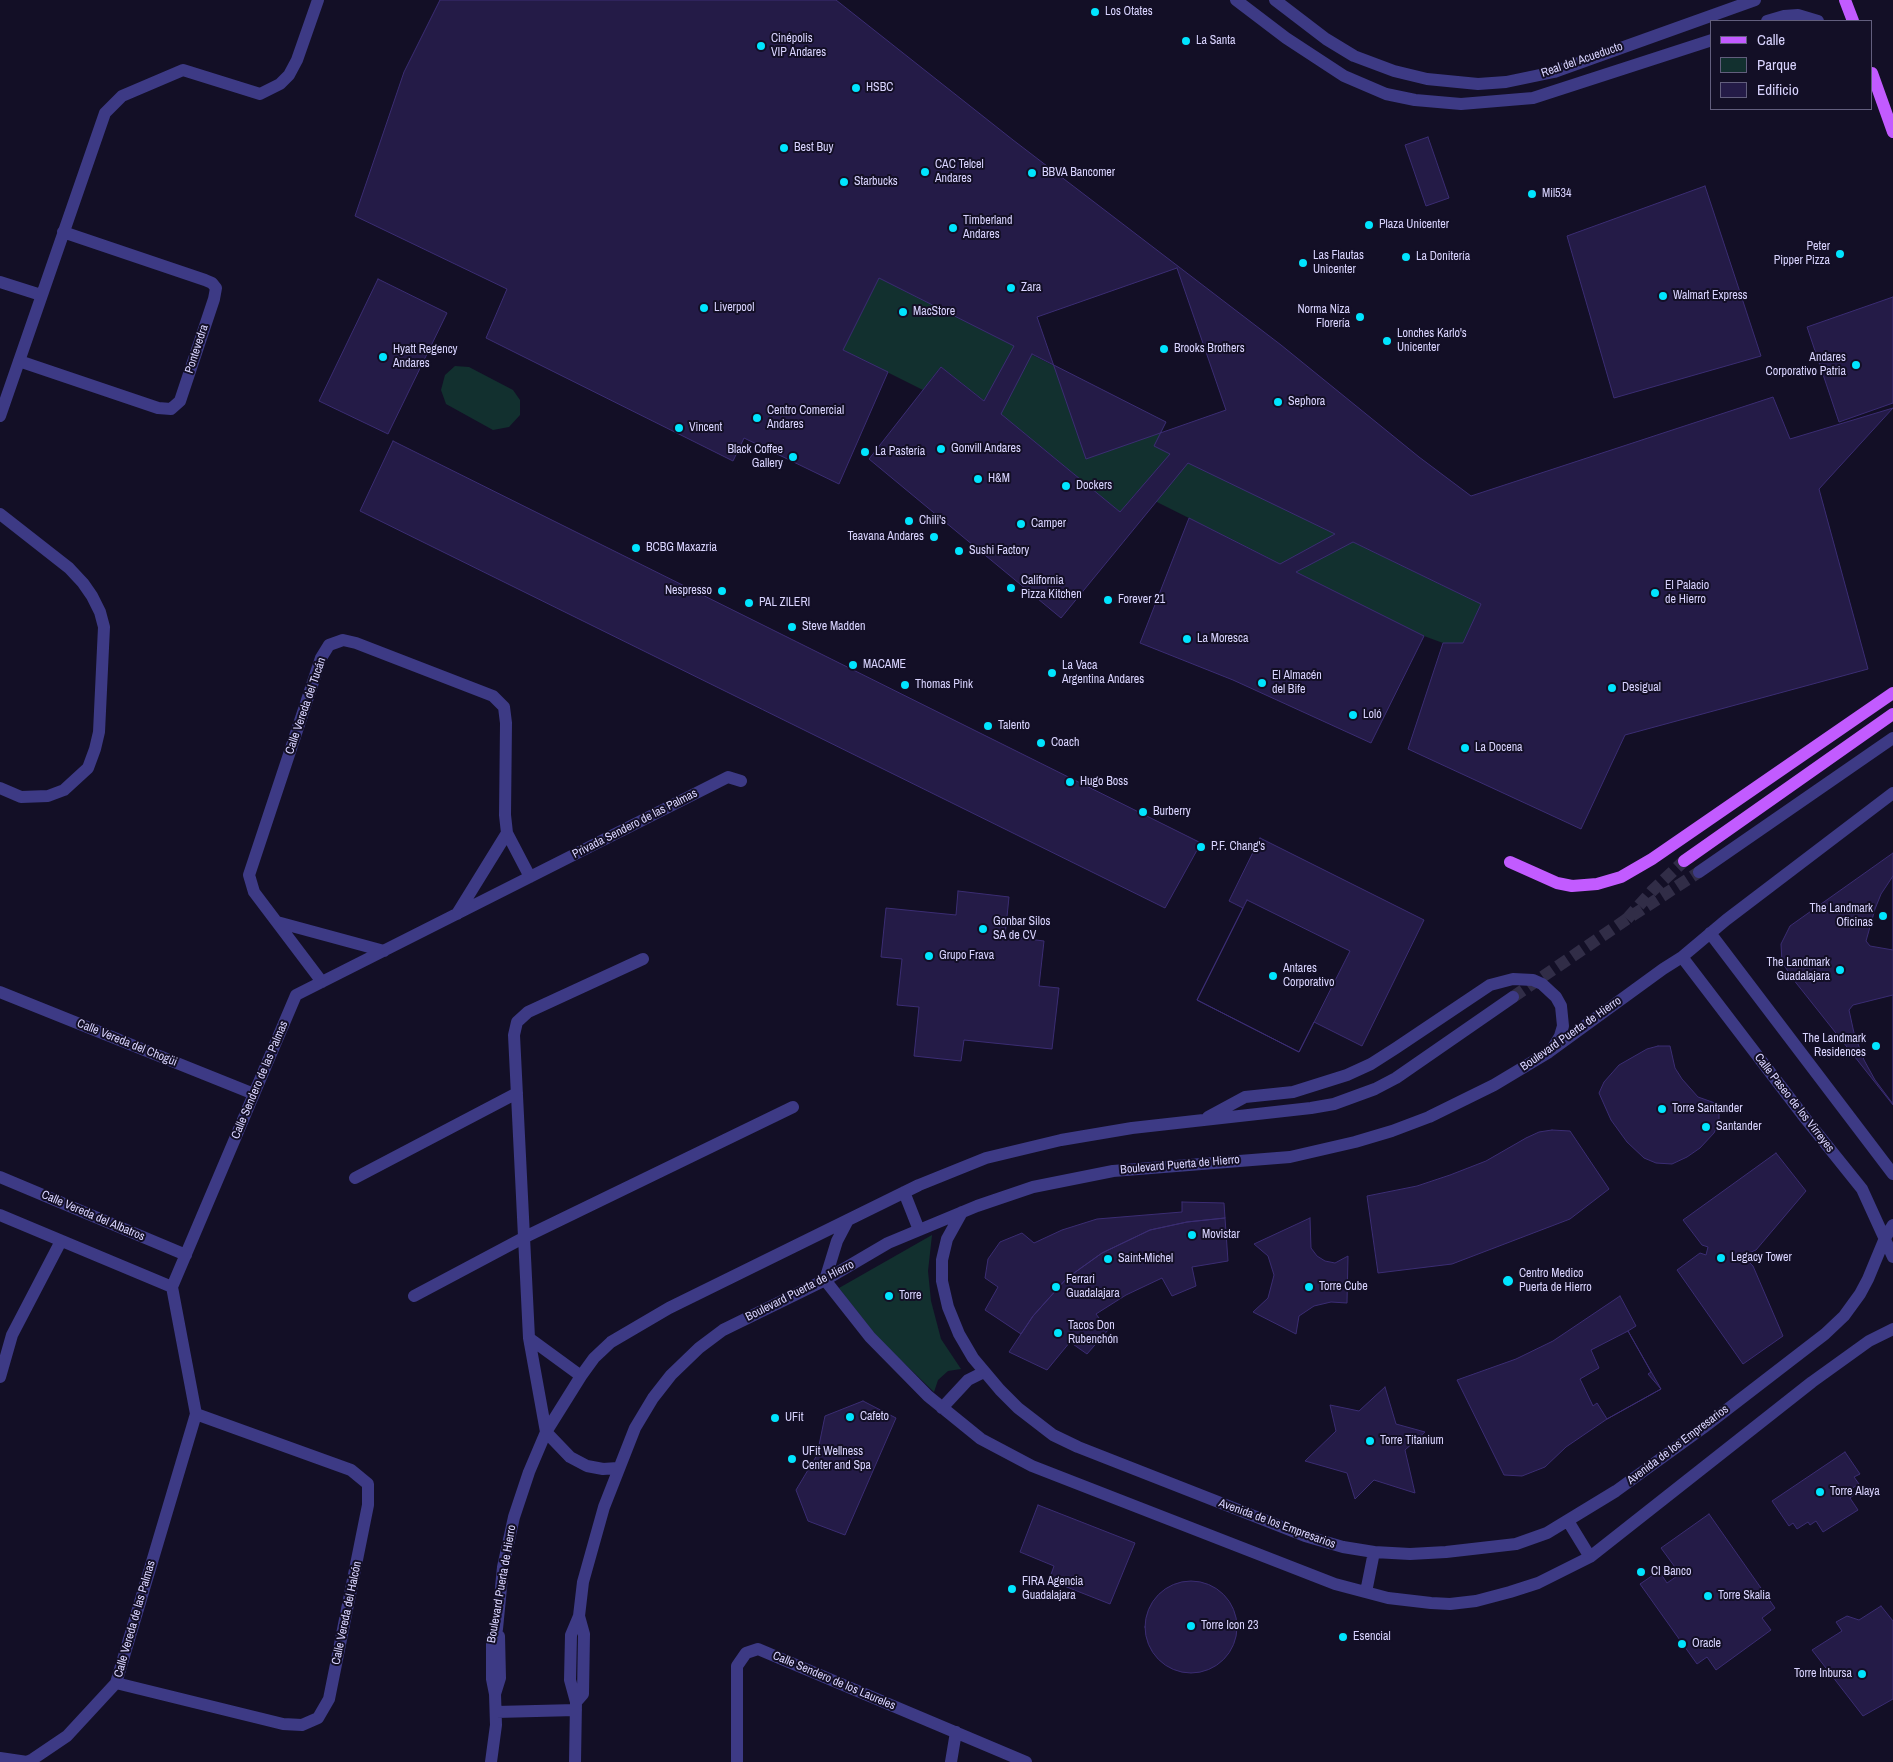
<!DOCTYPE html>
<meta charset="utf-8">
<style>
body{margin:0}
#map{position:relative;width:1893px;height:1762px;overflow:hidden;background:#130f26;font-family:"Archivo Narrow",sans-serif}
canvas{display:block}
.legend{position:absolute;left:1710px;top:20px;width:162px;height:90px;box-sizing:border-box;background:#130f26;border:1px solid #625e7d;margin:0;padding:6px 9px;list-style:none;font-size:15px;color:#d9d4ff}
.legend li{display:flex;align-items:center;gap:10px;height:25px}
.legend b{width:25px;border:1px solid #625e7d}
</style>
<div id="map">
<canvas width="1893" height="1762"></canvas>
<ul class="legend">
<li><b style="height:6px;background:#c25bff"></b>Calle</li>
<li><b style="height:14px;background:#12302f"></b>Parque</li>
<li><b style="height:14px;background:#241b47"></b>Edificio</li>
</ul>
</div>
<script>
const ctx = document.querySelector('canvas').getContext('2d');
ctx.lineJoin = 'round';
function fill(path, color) { ctx.fillStyle = color; ctx.fill(path, 'evenodd'); }
const shape = rows => new Path2D(rows.map(r => 'M' + r).join(''));
function trace(path, color, width, dash) { ctx.strokeStyle = color; ctx.lineWidth = width; ctx.lineCap = dash ? 'butt' : 'round'; ctx.setLineDash(dash || []); ctx.stroke(path); }
function drawText(font, color, halo, rows, align = 'center') {
  ctx.font = font + ' "Archivo Narrow",sans-serif'; ctx.lineWidth = 4; ctx.setLineDash([]); ctx.textBaseline = 'middle'; ctx.strokeStyle = halo; ctx.fillStyle = color; for (const [text, x, y, turn = 0] of rows) {
    ctx.save(); ctx.translate(x, y); ctx.rotate((+turn || 0) * Math.PI / 180); ctx.textAlign = isNaN(turn) ? turn : align; if (halo) ctx.strokeText(text, 0, 0); ctx.fillText(text, 0, 0); ctx.restore();
  }
}
const green = shape([
 [879,278,1166,422,1155,446,1481,604,1463,643,1443,643,1424,636,1137,492,1120,512,1001,414,941,367,923,390,843,350],
 [455,366,469,367,513,390,520,400,520,415,509,427,493,430,446,404,441,390,445,375],
 [932,1235,928,1271,931,1301,941,1339,961,1369,948,1371,938,1380,934,1392,878,1338,839,1288]
]);
const building = shape([
 [440,0,836,0,1013,140,1281,345,1419,457,1471,496,1773,397,1790,439,1893,408,1819,489,1868,669,1625,735,1581,829,1408,749,1443,643,1463,643,1481,604,1353,542,1296,572,1424,636,1371,743,1233,680,1140,643,1189,518,1280,564,1335,534,1188,463,1061,618,869,459,941,367,984,401,1014,346,879,278,843,350,888,372,839,484,744,438,733,461,486,338,507,289,355,216,404,72,440,0],
 [1032,354,1166,422,1154,446,1170,454,1120,512,1001,414,1032,354],
 [1428,137,1449,198,1426,206,1405,145,1428,137],
 [1705,186,1761,356,1614,398,1567,236,1705,186],
 [1177,268,1226,410,1086,459,1037,317,1177,268],
 [378,279,447,313,388,434,319,401,378,279],
 [1893,297,1893,403,1839,422,1807,327,1893,297],
 [393,441,1201,843,1165,908,360,511,393,441],
 [1260,838,1424,920,1362,1046,1314,1022,1299,1052,1197,1000,1243,908,1229,901,1260,838],
 [1893,853,1893,1105,1793,979,1782,962,1781,944,1790,926,1893,853],
 [1893,876,1893,950,1870,946,1866,941,1875,909,1881,894,1893,876],
 [958,891,1009,897,1005,936,1044,941,1039,986,1059,988,1052,1049,964,1040,961,1061,914,1056,919,1007,897,1005,902,959,881,957,886,908,956,915,958,891],
 [1247,900,1350,951,1299,1052,1197,1000,1247,900],
 [1893,995,1893,1104,1875,1080,1864,1060,1854,1033,1849,1010,1853,1005,1893,995],
 [1658,1046,1670,1046,1675,1068,1682,1079,1698,1097,1715,1103,1719,1114,1719,1122,1714,1133,1700,1148,1687,1157,1672,1164,1656,1163,1644,1158,1627,1142,1611,1120,1599,1093,1604,1082,1619,1065,1647,1049,1658,1046],
 [1552,1130,1570,1131,1609,1189,1570,1219,1452,1264,1378,1273,1367,1196,1417,1186,1450,1175,1486,1161,1526,1138,1539,1132,1552,1130],
 [1776,1153,1806,1191,1756,1250,1749,1253,1747,1260,1753,1266,1783,1336,1743,1364,1677,1270,1700,1253,1706,1255,1708,1247,1702,1245,1683,1220,1776,1153],
 [1182,1202,1224,1203,1225,1218,1187,1222,1150,1230,1102,1253,1067,1278,1033,1316,1021,1334,985,1310,998,1287,985,1278,988,1259,1000,1242,1022,1233,1034,1243,1062,1230,1097,1219,1182,1212,1182,1202],
 [1225,1218,1228,1261,1192,1267,1196,1286,1172,1296,1162,1278,1126,1295,1096,1314,1108,1330,1087,1354,1070,1342,1047,1370,1009,1352,1033,1316,1067,1278,1102,1253,1150,1230,1187,1222,1225,1218],
 [1310,1218,1311,1248,1317,1256,1325,1261,1335,1263,1348,1256,1347,1303,1331,1302,1314,1306,1299,1316,1296,1334,1253,1312,1268,1298,1274,1275,1268,1256,1254,1244,1310,1218],
 [1620,1296,1636,1326,1628,1331,1661,1389,1607,1419,1566,1447,1545,1467,1522,1476,1504,1475,1457,1380,1516,1359,1553,1341,1620,1296],
 [1628,1331,1651,1372,1648,1374,1661,1389,1607,1419,1597,1403,1593,1406,1580,1379,1599,1368,1591,1350,1628,1331],
 [1385,1387,1396,1424,1425,1432,1405,1450,1415,1493,1374,1480,1355,1499,1347,1473,1305,1461,1336,1431,1330,1405,1359,1411,1385,1387],
 [863,1401,896,1418,845,1535,808,1521,796,1490,817,1455,825,1416,863,1401],
 [1845,1452,1860,1474,1854,1477,1859,1484,1851,1489,1855,1494,1850,1498,1858,1510,1823,1532,1816,1521,1810,1525,1808,1522,1797,1529,1793,1523,1789,1526,1772,1501,1845,1452],
 [1038,1505,1135,1543,1110,1604,1049,1580,1054,1566,1020,1552,1038,1505],
 [1709,1514,1775,1608,1762,1618,1771,1630,1716,1670,1707,1657,1697,1664,1640,1584,1659,1571,1667,1583,1680,1574,1661,1548,1709,1514],
 '1145 1627a46 46 0 1 1 92 0a46 46 0 1 1-92 0Z',
 [1881,1606,1893,1621,1893,1699,1863,1716,1812,1650,1842,1631,1836,1622,1847,1616,1859,1620,1881,1606]
]);
const streetTunnel = shape([
 [1513,997,1627,919,1699,872]
]);
const primaryTunnel = shape([
 [1627,919,1652,891,1684,861]
]);
const street = shape([
 [1236,0,1286,38,1344,76,1386,94,1415,100,1461,104,1533,98,1712,40],
 [1275,0,1326,39,1354,56,1394,71,1427,79,1478,84,1506,82,1554,72,1755,0],
 [1767,21,1784,16,1798,15,1818,21],
 [0,282,41,295],
 [19,361,158,408,171,409,180,401,214,299,216,288,212,283,205,280,63,232],
 [0,416,105,113,122,96,183,70,260,94,280,84,289,75,297,60,318,0],
 [0,514,69,568,83,583,92,596,100,612,104,627,99,732,95,749,88,768,64,790,48,796,21,797,0,788],
 [1699,872,1893,738],
 [457,914,507,833],
 [277,922,384,951],
 [1710,933,1893,1174],
 [1682,957,1805,1118,1862,1189,1893,1257],
 [322,982,254,892,249,875,321,658,329,645,343,640,356,643,493,696,504,707,506,723,505,815,507,833,530,877],
 [0,992,254,1094],
 [1208,1117,1245,1097,1293,1092,1347,1075,1371,1064,1396,1048,1490,985,1513,979,1533,980,1542,984,1556,997,1561,1006,1563,1026,1560,1036,1554,1046],
 [0,1177,186,1255],
 [355,1178,517,1093],
 [904,1192,919,1230],
 [962,1212,947,1239,942,1260,942,1281,948,1307,959,1334,973,1358,1000,1390,1018,1408,1053,1435,1078,1447,1305,1536,1343,1547,1374,1552,1410,1554,1446,1552,1516,1544,1547,1533,1616,1491,1703,1428,1825,1334,1844,1316,1860,1294,1868,1279,1885,1238,1893,1225],
 [0,1215,172,1287],
 [848,1220,837,1241,825,1280,870,1337,928,1396,981,1439,1032,1466,1335,1584,1388,1598,1431,1603,1450,1604,1476,1601,1510,1592,1538,1583,1590,1557,1812,1382,1869,1341,1893,1329],
 [414,1296,525,1237,793,1107],
 [529,1338,581,1376],
 [0,1377,12,1335,61,1241],
 [942,1408,968,1380,984,1372],
 [618,1468,603,1469,587,1466,570,1457,546,1432,529,1338,514,1035,517,1022,528,1012,643,959],
 [1568,1521,1590,1557],
 [1366,1592,1374,1552],
 [116,1683,283,1724,302,1725,318,1718,329,1699,368,1505,368,1484,351,1470,196,1414],
 [495,1694,492,1679,492,1639,497,1629,503,1567,514,1517,529,1472,546,1432,581,1376,594,1358,611,1342,669,1308,919,1185,986,1158,1061,1140,1132,1128,1311,1108,1334,1104,1375,1089,1396,1078,1513,997],
 [576,1702,583,1694,584,1634,579,1616],
 [496,1712,576,1710],
 [0,1758,27,1762,33,1759,67,1736,116,1683,196,1414,172,1287,296,995,728,777,741,781],
 [491,1762,496,1725,495,1694,500,1678,499,1636],
 [575,1762,576,1702,570,1680,571,1635,579,1616,583,1582,604,1507,635,1428,653,1398,671,1375,699,1348,723,1330,825,1280,888,1243,977,1206,1033,1187,1113,1171,1290,1157,1355,1142,1392,1131,1429,1117,1494,1085,1549,1052,1663,969,1682,957,1726,920,1893,793],
 [737,1762,737,1666,746,1653,758,1649,1026,1762],
 [951,1762,956,1732]
]);
const primary = shape([
 [1845,0,1853,21],
 [1872,73,1893,132],
 [1684,861,1893,714],
 [1510,862,1557,883,1572,886,1597,884,1621,877,1652,859,1893,693]
]);
const markers = [
 [1095,12,5,"#00e5ff"],
 [1186,41,5,"#00e5ff"],
 [761,46,5,"#00e5ff"],
 [856,88,5,"#00e5ff"],
 [784,148,5,"#00e5ff"],
 [925,172,5,"#00e5ff"],
 [1032,173,5,"#00e5ff"],
 [844,182,5,"#00e5ff"],
 [1532,194,5,"#00e5ff"],
 [1369,225,5,"#00e5ff"],
 [953,228,5,"#00e5ff"],
 [1840,254,5,"#00e5ff"],
 [1406,257,5,"#00e5ff"],
 [1303,263,5,"#00e5ff"],
 [1011,288,5,"#00e5ff"],
 [1663,296,5,"#00e5ff"],
 [704,308,5,"#00e5ff"],
 [903,312,5,"#00e5ff"],
 [1360,317,5,"#00e5ff"],
 [1387,341,5,"#00e5ff"],
 [1164,349,5,"#00e5ff"],
 [383,357,5,"#00e5ff"],
 [1856,365,5,"#00e5ff"],
 [1278,402,5,"#00e5ff"],
 [757,418,5,"#00e5ff"],
 [679,428,5,"#00e5ff"],
 [941,449,5,"#00e5ff"],
 [865,452,5,"#00e5ff"],
 [793,457,5,"#00e5ff"],
 [978,479,5,"#00e5ff"],
 [1066,486,5,"#00e5ff"],
 [909,521,5,"#00e5ff"],
 [1021,524,5,"#00e5ff"],
 [934,537,5,"#00e5ff"],
 [636,548,5,"#00e5ff"],
 [959,551,5,"#00e5ff"],
 [1011,588,5,"#00e5ff"],
 [722,591,5,"#00e5ff"],
 [1655,593,5,"#00e5ff"],
 [1108,600,5,"#00e5ff"],
 [749,603,5,"#00e5ff"],
 [792,627,5,"#00e5ff"],
 [1187,639,5,"#00e5ff"],
 [853,665,5,"#00e5ff"],
 [1052,673,5,"#00e5ff"],
 [1262,683,5,"#00e5ff"],
 [905,685,5,"#00e5ff"],
 [1612,688,5,"#00e5ff"],
 [1353,715,5,"#00e5ff"],
 [988,726,5,"#00e5ff"],
 [1041,743,5,"#00e5ff"],
 [1465,748,5,"#00e5ff"],
 [1070,782,5,"#00e5ff"],
 [1143,812,5,"#00e5ff"],
 [1201,847,5,"#00e5ff"],
 [1883,916,5,"#00e5ff"],
 [983,929,5,"#00e5ff"],
 [929,956,5,"#00e5ff"],
 [1840,970,5,"#00e5ff"],
 [1273,976,5,"#00e5ff"],
 [1876,1046,5,"#00e5ff"],
 [1662,1109,5,"#00e5ff"],
 [1706,1127,5,"#00e5ff"],
 [1192,1235,5,"#00e5ff"],
 [1721,1258,5,"#00e5ff"],
 [1108,1259,5,"#00e5ff"],
 [1508,1281,6,"#00e5ff"],
 [1056,1287,5,"#00e5ff"],
 [1309,1287,5,"#00e5ff"],
 [889,1296,5,"#00e5ff"],
 [1058,1333,5,"#00e5ff"],
 [850,1417,5,"#00e5ff"],
 [775,1418,5,"#00e5ff"],
 [1370,1441,5,"#00e5ff"],
 [792,1459,5,"#00e5ff"],
 [1820,1492,5,"#00e5ff"],
 [1641,1572,5,"#00e5ff"],
 [1012,1589,5,"#00e5ff"],
 [1708,1596,5,"#00e5ff"],
 [1191,1626,5,"#00e5ff"],
 [1343,1637,5,"#00e5ff"],
 [1682,1644,5,"#00e5ff"],
 [1862,1674,5,"#00e5ff"]
];
const poiNames = [
 ["Los Otates",1105,12],
 ["Cinépolis",771,39],
 ["VIP Andares",771,53],
 ["La Santa",1196,41],
 ["HSBC",866,88],
 ["Best Buy",794,148],
 ["CAC Telcel",935,165],
 ["Andares",935,179],
 ["BBVA Bancomer",1042,173],
 ["Starbucks",854,182],
 ["Mil534",1542,194],
 ["Timberland",963,221],
 ["Andares",963,235],
 ["Plaza Unicenter",1379,225],
 ["Peter",1830,247,"right"],
 ["Pipper Pizza",1830,261,"right"],
 ["Las Flautas",1313,256],
 ["Unicenter",1313,270],
 ["La Donitería",1416,257],
 ["Zara",1021,288],
 ["Walmart Express",1673,296],
 ["Liverpool",714,308],
 ["Norma Niza",1350,310,"right"],
 ["Florería",1350,324,"right"],
 ["MacStore",913,312],
 ["Lonches Karlo's",1397,334],
 ["Unicenter",1397,348],
 ["Brooks Brothers",1174,349],
 ["Hyatt Regency",393,350],
 ["Andares",393,364],
 ["Andares",1846,358,"right"],
 ["Corporativo Patria",1846,372,"right"],
 ["Sephora",1288,402],
 ["Centro Comercial",767,411],
 ["Andares",767,425],
 ["Vincent",689,428],
 ["Gonvill Andares",951,449],
 ["Black Coffee",783,450,"right"],
 ["Gallery",783,464,"right"],
 ["La Pastería",875,452],
 ["H&M",988,479],
 ["Dockers",1076,486],
 ["Chili's",919,521],
 ["Camper",1031,524],
 ["Teavana Andares",924,537,"right"],
 ["BCBG Maxazria",646,548],
 ["Sushi Factory",969,551],
 ["California",1021,581],
 ["Pizza Kitchen",1021,595],
 ["El Palacio",1665,586],
 ["de Hierro",1665,600],
 ["Nespresso",712,591,"right"],
 ["Forever 21",1118,600],
 ["PAL ZILERI",759,603],
 ["Steve Madden",802,627],
 ["La Moresca",1197,639],
 ["MACAME",863,665],
 ["La Vaca",1062,666],
 ["Argentina Andares",1062,680],
 ["El Almacén",1272,676],
 ["del Bife",1272,690],
 ["Thomas Pink",915,685],
 ["Desigual",1622,688],
 ["Loló",1363,715],
 ["Talento",998,726],
 ["Coach",1051,743],
 ["La Docena",1475,748],
 ["Hugo Boss",1080,782],
 ["Burberry",1153,812],
 ["P.F. Chang's",1211,847],
 ["The Landmark",1873,909,"right"],
 ["Oficinas",1873,923,"right"],
 ["Gonbar Silos",993,922],
 ["SA de CV",993,936],
 ["Grupo Frava",939,956],
 ["The Landmark",1830,963,"right"],
 ["Guadalajara",1830,977,"right"],
 ["Antares",1283,969],
 ["Corporativo",1283,983],
 ["The Landmark",1866,1039,"right"],
 ["Residences",1866,1053,"right"],
 ["Torre Santander",1672,1109],
 ["Santander",1716,1127],
 ["Movistar",1202,1235],
 ["Legacy Tower",1731,1258],
 ["Saint-Michel",1118,1259],
 ["Centro Medico",1519,1274],
 ["Puerta de Hierro",1519,1288],
 ["Ferrari",1066,1280],
 ["Guadalajara",1066,1294],
 ["Torre Cube",1319,1287],
 ["Torre",899,1296],
 ["Tacos Don",1068,1326],
 ["Rubenchón",1068,1340],
 ["Cafeto",860,1417],
 ["UFit",785,1418],
 ["Torre Titanium",1380,1441],
 ["UFit Wellness",802,1452],
 ["Center and Spa",802,1466],
 ["Torre Alaya",1830,1492],
 ["CI Banco",1651,1572],
 ["FIRA Agencia",1022,1582],
 ["Guadalajara",1022,1596],
 ["Torre Skalia",1718,1596],
 ["Torre Icon 23",1201,1626],
 ["Esencial",1353,1637],
 ["Oracle",1692,1644],
 ["Torre Inbursa",1852,1674,"right"]
];
const streetNames = [
 ["Real del Acueducto",1582,60,-19],
 ["Pontevedra",197,349,-72],
 ["Calle Vereda del Tucán",306,706,-71],
 ["Privada Sendero de las Palmas",635,824,-27],
 ["Boulevard Puerta de Hierro",1571,1034,-35],
 ["Calle Vereda del Chogüi",127,1043,22],
 ["Calle Sendero de las Palmas",260,1080,-67],
 ["Calle Paseo de los Virreyes",1794,1103,52],
 ["Boulevard Puerta de Hierro",1180,1165,-5],
 ["Calle Vereda del Albatros",93,1216,23],
 ["Boulevard Puerta de Hierro",800,1291,-27],
 ["Avenida de los Empresarios",1678,1445,-37],
 ["Avenida de los Empresarios",1277,1524,20],
 ["Boulevard Puerta de Hierro",502,1584,-80],
 ["Calle Vereda del Halcón",347,1613,-78],
 ["Calle Vereda de las Palmas",135,1619,-74],
 ["Calle Sendero de los Laureles",834,1681,23]
];
fill(green, '#12302f');
fill(building, '#241b47');
trace(building, '#3b2d73', 1);
trace(streetTunnel, '#312d47', 12, [12, 6]);
trace(primaryTunnel, '#312d47', 12, [12, 6]);
trace(street, '#3d3a85', 12);
trace(primary, '#c25bff', 12);
for (const [x, y, r, color] of markers) { const dot = new Path2D(); dot.arc(x, y, r, 0, 2 * Math.PI); ctx.fillStyle = color; ctx.fill(dot); trace(dot, '#130f26', 2); }
drawText('12px', '#d9d4ff', '#130f26', poiNames, 'left');
drawText('12px', '#d9d4ff', '#130f26', streetNames);
</script>
